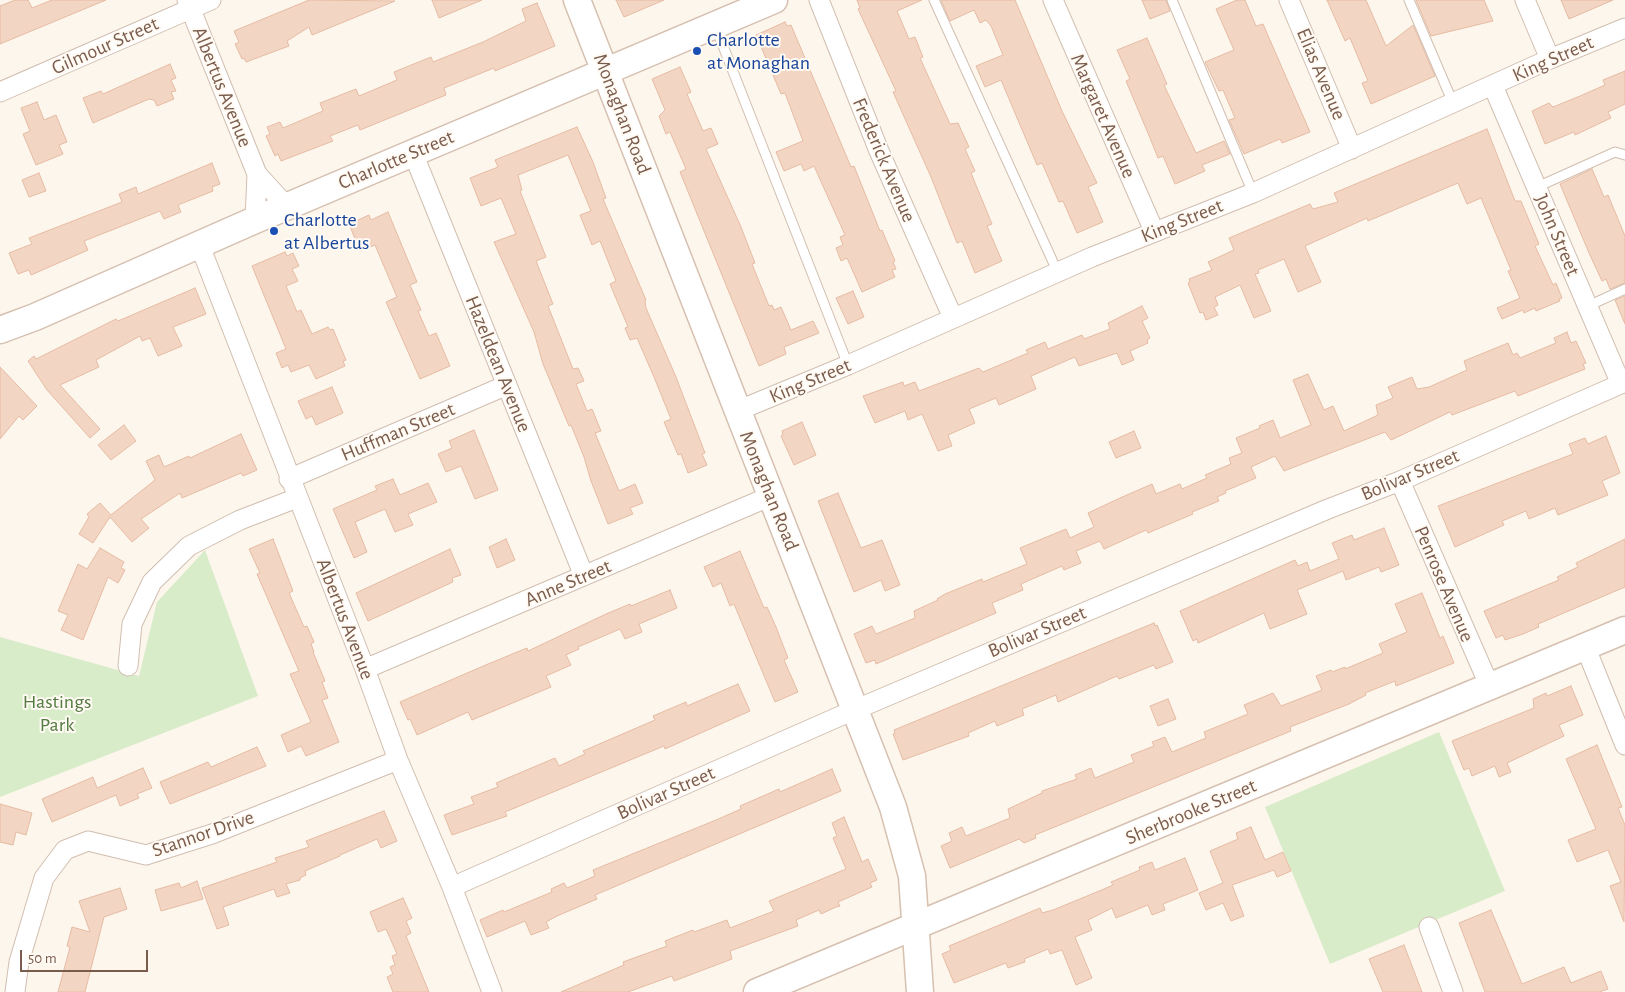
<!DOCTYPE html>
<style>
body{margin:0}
#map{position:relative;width:1625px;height:992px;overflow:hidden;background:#fdf6ec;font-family:"Alegreya Sans",sans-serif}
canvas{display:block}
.scale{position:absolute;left:20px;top:950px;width:128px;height:22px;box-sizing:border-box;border:2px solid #7a5c4d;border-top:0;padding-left:6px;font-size:15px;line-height:18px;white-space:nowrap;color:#7a5c4d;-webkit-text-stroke:4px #fffaf3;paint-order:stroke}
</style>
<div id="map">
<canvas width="1625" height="992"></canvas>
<div class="scale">50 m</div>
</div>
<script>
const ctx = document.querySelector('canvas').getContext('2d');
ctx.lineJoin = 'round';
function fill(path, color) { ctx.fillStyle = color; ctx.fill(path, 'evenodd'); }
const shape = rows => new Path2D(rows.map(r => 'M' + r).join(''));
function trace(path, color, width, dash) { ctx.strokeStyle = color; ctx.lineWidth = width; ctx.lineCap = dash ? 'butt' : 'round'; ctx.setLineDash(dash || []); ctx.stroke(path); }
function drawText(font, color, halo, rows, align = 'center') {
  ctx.font = font + ' "Alegreya Sans",sans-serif'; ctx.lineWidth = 4; ctx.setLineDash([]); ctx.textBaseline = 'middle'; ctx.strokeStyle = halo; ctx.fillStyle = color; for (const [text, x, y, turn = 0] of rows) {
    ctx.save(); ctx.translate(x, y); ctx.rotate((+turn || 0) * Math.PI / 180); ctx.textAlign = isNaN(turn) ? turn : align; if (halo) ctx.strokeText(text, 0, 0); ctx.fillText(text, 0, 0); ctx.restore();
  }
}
const green = shape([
 [205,550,258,696,0,797,0,637,139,676,157,602],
 [1439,732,1505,891,1330,964,1265,807]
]);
const building = shape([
 [15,0,28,0,32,8,52,0,106,0,0,44,0,6,15,0],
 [309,0,395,1,312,35,309,27,287,41,289,46,246,62,244,58,242,59,235,44,239,42,234,31,309,0],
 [432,0,482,0,439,18,432,0],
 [616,0,664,0,624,17,616,0],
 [857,0,922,0,897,11,909,39,915,37,923,57,920,58,950,124,958,123,969,147,965,149,975,171,971,173,992,224,987,226,1002,261,975,273,962,241,957,243,931,177,893,92,896,91,858,9,860,8,857,0],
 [941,0,1015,0,1062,111,1097,183,1088,187,1103,222,1077,233,1063,201,1059,202,1042,163,1037,165,1001,80,985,87,976,66,1003,55,991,26,986,20,980,23,974,10,950,21,941,0],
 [1142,0,1166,0,1170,11,1150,19,1142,0],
 [1237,0,1245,0,1256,26,1263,24,1310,132,1282,143,1280,139,1244,154,1229,120,1235,118,1223,90,1219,91,1205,62,1234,50,1216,9,1237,0],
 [1327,0,1366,0,1386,46,1413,25,1435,76,1371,104,1362,83,1368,81,1350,38,1345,41,1327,0],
 [1416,0,1484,0,1493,21,1431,36,1416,0],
 [1561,0,1613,0,1569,19,1561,0],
 [537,3,555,46,495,71,494,68,444,88,446,95,360,130,358,125,330,136,333,141,281,161,278,154,275,156,266,136,270,134,267,127,280,122,283,128,323,111,320,103,356,89,359,96,397,80,394,72,431,57,433,62,483,42,526,21,522,9,537,3],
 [785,22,787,26,791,25,851,167,854,166,880,231,882,230,895,261,893,262,896,269,892,270,895,277,862,292,847,258,841,261,836,248,843,245,840,237,845,235,814,166,804,171,801,164,784,171,776,152,803,141,785,93,781,94,756,35,785,22],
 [1147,38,1167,84,1164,85,1196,153,1224,141,1230,154,1202,165,1205,171,1175,184,1163,156,1158,158,1150,138,1126,81,1130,79,1117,50,1147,38],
 [170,64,176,78,171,80,176,91,171,92,174,99,157,106,154,100,149,99,93,123,83,98,101,91,103,94,170,64],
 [680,67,691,92,687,94,703,131,711,128,718,144,706,149,741,227,755,263,752,264,769,306,772,305,774,310,781,307,791,330,813,321,819,333,784,347,786,354,759,366,680,172,686,169,670,132,666,134,659,116,665,110,652,79,680,67],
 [1625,71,1625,104,1608,112,1611,118,1575,135,1574,132,1545,144,1532,111,1549,103,1553,107,1580,96,1605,85,1603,80,1625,71],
 [37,102,44,120,56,115,67,142,59,145,63,154,36,165,23,134,30,131,21,108,37,102],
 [577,127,593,162,606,198,603,199,646,300,645,301,646,308,676,377,705,453,702,454,707,465,688,473,681,454,678,455,664,422,671,419,654,377,637,338,630,340,625,328,628,327,610,284,616,281,600,241,592,245,580,215,591,211,568,155,518,175,522,190,520,191,546,257,536,261,553,304,548,306,573,369,578,368,584,381,576,384,587,411,592,409,601,431,595,433,619,491,635,484,643,503,630,508,633,514,608,524,591,481,584,457,571,425,569,426,543,364,534,332,494,242,516,234,501,198,481,206,470,178,498,167,495,160,577,127],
 [1487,129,1515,201,1521,201,1539,244,1535,246,1553,285,1556,283,1562,298,1559,299,1560,301,1536,311,1535,308,1524,313,1523,310,1502,319,1497,308,1520,298,1508,271,1511,270,1481,198,1467,204,1458,183,1368,221,1367,218,1305,246,1321,282,1298,292,1284,259,1258,270,1259,273,1255,274,1271,311,1254,318,1240,285,1215,297,1218,305,1214,307,1218,315,1206,320,1203,312,1200,313,1188,283,1190,282,1189,279,1212,270,1208,262,1234,250,1229,238,1310,204,1313,209,1338,202,1334,193,1487,129],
 [212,163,220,184,212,187,213,191,178,205,181,212,164,219,160,211,84,241,88,250,31,275,29,270,18,274,9,253,32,244,29,238,122,202,119,194,136,187,138,194,212,163],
 [1592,169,1604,197,1608,195,1625,236,1625,283,1610,289,1606,279,1602,281,1589,253,1560,184,1592,169],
 [39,173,46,191,29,197,22,180,39,173],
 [388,212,417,282,410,285,421,310,418,311,429,336,436,333,450,366,420,379,386,302,397,297,375,245,360,251,349,224,369,215,371,220,388,212],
 [285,252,287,256,293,253,299,266,292,269,298,281,286,286,297,312,301,310,312,334,328,327,330,330,333,329,346,360,343,361,345,366,316,379,309,365,291,372,288,365,282,368,276,353,286,349,252,266,285,252],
 [195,288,206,314,173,327,182,346,158,356,150,338,142,341,140,336,96,360,99,367,60,385,100,429,90,438,47,390,28,361,34,356,36,359,116,319,118,321,195,288],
 [853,291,864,317,848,324,836,298,853,291],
 [1625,296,1625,324,1615,300,1625,296],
 [1142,306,1148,318,1142,321,1150,338,1147,340,1148,343,1130,351,1134,360,1122,365,1117,353,1079,366,1075,357,1031,376,1036,389,999,405,996,398,969,409,975,423,948,435,952,446,938,451,922,414,908,420,905,411,875,423,863,396,903,382,904,386,915,382,919,391,979,368,983,372,1028,353,1026,350,1045,342,1048,349,1082,335,1084,339,1110,329,1108,323,1142,306],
 [1567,332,1571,343,1576,341,1586,363,1583,364,1585,369,1518,396,1515,391,1452,415,1450,412,1391,440,1385,432,1284,471,1275,456,1251,467,1256,478,1225,491,1226,493,1217,497,1219,501,1192,512,1193,514,1148,533,1146,530,1104,549,1100,541,1076,551,1081,563,1064,570,1062,566,1021,584,1023,590,992,603,996,613,876,664,875,660,866,663,854,634,872,626,876,634,915,618,914,611,938,600,937,599,945,594,982,579,983,582,1027,564,1020,548,1066,529,1070,538,1094,527,1088,513,1120,498,1152,484,1156,494,1180,484,1182,489,1207,478,1205,475,1231,464,1229,458,1242,453,1236,438,1260,428,1259,426,1273,420,1280,438,1311,425,1293,380,1308,374,1324,410,1333,406,1344,431,1378,415,1376,405,1393,398,1388,387,1412,377,1417,389,1429,387,1467,370,1464,361,1508,343,1513,355,1517,353,1520,358,1556,343,1554,338,1567,332],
 [0,367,37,406,23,420,19,416,0,439,0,367],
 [332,387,343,413,316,425,312,416,306,419,298,401,332,387],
 [802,422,816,455,794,465,781,436,783,435,782,431,802,422],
 [124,425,136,441,111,460,98,445,124,425],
 [474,430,498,490,475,499,461,466,446,472,438,454,452,448,449,441,474,430],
 [1134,431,1141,448,1116,458,1109,442,1134,431],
 [241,434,257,470,243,476,241,473,182,498,180,493,141,519,149,528,132,542,110,517,93,543,79,534,89,517,87,514,100,503,111,515,155,480,146,461,159,455,164,467,189,456,190,458,241,434],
 [1606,436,1620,473,1602,481,1608,495,1558,515,1555,508,1529,519,1526,511,1502,521,1504,525,1455,547,1438,506,1573,454,1569,444,1585,438,1588,444,1606,436],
 [393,479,400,495,428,483,437,502,408,514,413,525,395,532,385,509,355,522,367,552,354,558,333,509,377,490,375,486,393,479],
 [838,493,861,548,882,540,900,585,885,591,881,580,854,592,818,501,838,493],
 [1384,528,1399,565,1381,572,1379,567,1346,580,1343,571,1297,590,1307,614,1270,629,1264,613,1198,643,1197,639,1193,641,1180,611,1295,560,1298,566,1307,562,1310,571,1339,559,1332,543,1352,535,1354,540,1384,528],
 [273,539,293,591,289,593,304,627,307,626,314,642,311,644,314,652,313,652,325,681,322,682,328,698,322,700,339,742,306,756,301,746,288,752,281,735,311,722,290,674,299,671,257,574,260,573,249,549,273,539],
 [506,539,515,560,497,568,489,547,506,539],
 [1625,539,1625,587,1538,624,1539,627,1523,634,1505,640,1503,635,1496,638,1484,611,1559,580,1557,577,1578,567,1576,563,1625,539],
 [100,548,124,562,121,568,125,570,118,583,108,577,83,640,61,630,68,615,58,611,78,564,87,569,100,548],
 [450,549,461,575,452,578,453,582,368,621,356,593,450,549],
 [740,551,764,608,767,607,776,627,788,658,784,660,798,692,775,702,734,604,730,606,721,583,713,587,704,567,740,551],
 [670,590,677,608,639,624,642,632,625,639,620,629,578,647,579,649,566,655,571,665,546,676,551,687,472,720,468,712,417,735,410,719,408,720,400,702,488,664,527,648,528,651,606,614,630,604,631,606,670,590],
 [1422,593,1440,638,1443,636,1454,663,1396,686,1395,681,1365,693,1366,695,1349,704,1290,727,1291,731,1035,835,1036,838,1024,843,1019,839,950,868,941,846,952,841,949,833,962,827,966,836,1010,818,1008,809,1042,793,1042,791,1077,779,1075,775,1091,768,1095,778,1134,762,1131,755,1154,746,1152,742,1165,737,1172,752,1206,738,1204,732,1248,714,1244,705,1273,693,1281,706,1322,690,1316,676,1331,670,1332,672,1345,667,1345,669,1383,653,1379,644,1407,632,1395,604,1422,593],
 [1154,623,1155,626,1157,625,1173,662,1156,669,1154,665,1119,679,1117,676,1058,702,1056,695,1022,709,1024,715,997,726,995,721,968,733,969,736,903,760,893,734,895,733,894,730,1154,623],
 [738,684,750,711,665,749,664,746,505,812,507,816,452,835,444,815,474,804,471,797,498,787,496,783,555,758,559,766,585,754,583,751,655,720,653,716,686,702,687,706,738,684],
 [1571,686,1583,715,1559,725,1564,736,1507,763,1511,772,1499,777,1495,766,1472,776,1469,768,1464,770,1452,741,1534,708,1533,699,1546,693,1547,696,1571,686],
 [1168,699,1176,719,1158,726,1150,706,1168,699],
 [1597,745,1622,807,1618,808,1625,825,1624,922,1610,886,1621,882,1608,850,1577,862,1568,840,1596,829,1566,759,1597,745],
 [257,747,266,766,170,804,160,782,208,762,211,767,257,747],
 [143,768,152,788,137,794,139,798,120,806,116,795,52,822,42,799,93,777,97,788,143,768],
 [832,769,841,791,595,895,597,899,557,916,546,922,549,928,531,935,525,921,487,937,480,920,503,910,504,912,552,892,551,889,564,883,567,888,595,876,593,870,716,820,741,809,740,806,779,789,780,792,832,769],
 [0,804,32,813,26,835,16,832,13,845,0,842,0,804],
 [384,811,397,841,381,848,377,839,340,855,340,856,305,871,306,875,300,878,300,880,286,884,290,893,277,897,274,889,223,907,229,925,217,929,202,888,277,862,275,858,309,847,306,841,384,811],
 [844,817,862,862,868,859,877,880,870,883,872,887,838,902,840,906,836,907,821,914,819,910,796,920,798,926,730,951,732,959,674,981,672,976,628,992,561,992,624,965,623,962,667,946,665,941,693,930,694,932,727,920,730,928,774,911,769,901,846,869,833,838,837,836,832,823,844,817],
 [1251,827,1265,860,1283,852,1291,871,1277,877,1274,870,1232,885,1244,916,1231,921,1223,903,1206,910,1199,893,1223,883,1210,851,1238,839,1236,833,1251,827],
 [1185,858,1198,890,1163,904,1165,910,1152,915,1148,905,1116,918,1112,908,1088,920,1092,930,1075,937,1092,978,1076,985,1062,950,1050,954,1048,949,1024,959,1025,962,1008,968,1006,963,954,983,942,954,951,950,949,946,1040,908,1042,913,1053,910,1104,889,1113,885,1111,882,1140,870,1139,867,1152,862,1155,870,1185,858],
 [197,881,203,899,161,911,155,890,179,883,181,888,197,881],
 [120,888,127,909,104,917,85,992,58,992,70,947,67,946,72,927,90,932,79,901,120,888],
 [403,898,412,918,406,921,411,933,406,936,429,992,393,992,387,977,393,974,390,967,395,965,392,956,397,954,386,929,378,932,370,912,403,898],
 [1491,910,1522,984,1564,967,1571,983,1601,971,1608,989,1599,992,1485,992,1459,923,1491,910],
 [1404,945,1422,992,1383,992,1369,959,1404,945]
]);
const service = shape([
 [934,0,1058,273],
 [1172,0,1253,193],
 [1409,0,1453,103],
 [716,28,848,365],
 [1537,187,1615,152,1625,155],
 [1588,306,1625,289]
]);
const minor = shape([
 [187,0,257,174,287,207],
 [819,0,879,151,953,318],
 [1053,0,1154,231],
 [1289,0,1352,149],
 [1525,0,1550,59],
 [1493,86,1621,384],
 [0,92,211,0],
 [413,153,584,576],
 [255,220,257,174],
 [200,246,365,669,398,760,452,887,492,992],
 [737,411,848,365,1092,257,1253,193,1550,59,1625,28],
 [289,479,507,385],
 [1400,481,1490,687],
 [1585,646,1625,745],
 [128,666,132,624,152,582,189,546,240,520,297,498],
 [365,669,771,496],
 [452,887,838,717,1328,509,1400,481,1625,382],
 [1429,927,1453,992],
 [15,992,19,962,44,878,65,850,88,841,146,855,212,834,398,760]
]);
const secondary = shape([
 [577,0,893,807,912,876,920,992],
 [0,330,35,317,255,220,774,0],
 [757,992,1625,630]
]);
const markers = [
 [697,51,5,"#1a4fb4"],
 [274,231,5,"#1a4fb4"]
];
const transitNames = [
 ["Charlotte",707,40],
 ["at Monaghan",707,63],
 ["Charlotte",284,220],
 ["at Albertus",284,243]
];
const streetNames = [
 ["Gilmour Street",105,46,-24],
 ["King Street",1553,59,-24],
 ["Elias Avenue",1321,74,67],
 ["Albertus Avenue",222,87,68],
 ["Monaghan Road",622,114,69],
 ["Margaret Avenue",1103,116,66],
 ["Charlotte Street",396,160,-23],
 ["Frederick Avenue",884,160,67],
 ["King Street",1182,221,-22],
 ["John Street",1557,235,67],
 ["Hazeldean Avenue",498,364,68],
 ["King Street",810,381,-23],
 ["Huffman Street",398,432,-23],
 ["Bolivar Street",1410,475,-23],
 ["Monaghan Road",769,491,68],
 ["Anne Street",568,583,-23],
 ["Penrose Avenue",1444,584,67],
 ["Albertus Avenue",345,619,69],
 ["Bolivar Street",1037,632,-23],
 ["Bolivar Street",666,793,-24],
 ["Sherbrooke Street",1191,812,-23],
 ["Stannor Drive",203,834,-19]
];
const parkNames = [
 ["Hastings",57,702],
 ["Park",57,725]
];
fill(green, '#d8ecc9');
fill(building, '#f3d5c3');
trace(building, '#e6bba3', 1);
trace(service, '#d1beb0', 11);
trace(minor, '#d1beb0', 21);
trace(secondary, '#d6c0b0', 29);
trace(service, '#fff', 9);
trace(minor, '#fff', 19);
trace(secondary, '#fff', 26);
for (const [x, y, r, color] of markers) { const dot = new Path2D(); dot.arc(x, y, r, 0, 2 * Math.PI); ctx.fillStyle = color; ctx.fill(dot); trace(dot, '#fffaf3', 2); }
drawText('20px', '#164399', '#fffaf3', transitNames, 'left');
drawText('20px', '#7a5c4d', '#fffaf3', streetNames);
drawText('20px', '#537a41', '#fffaf3', parkNames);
</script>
